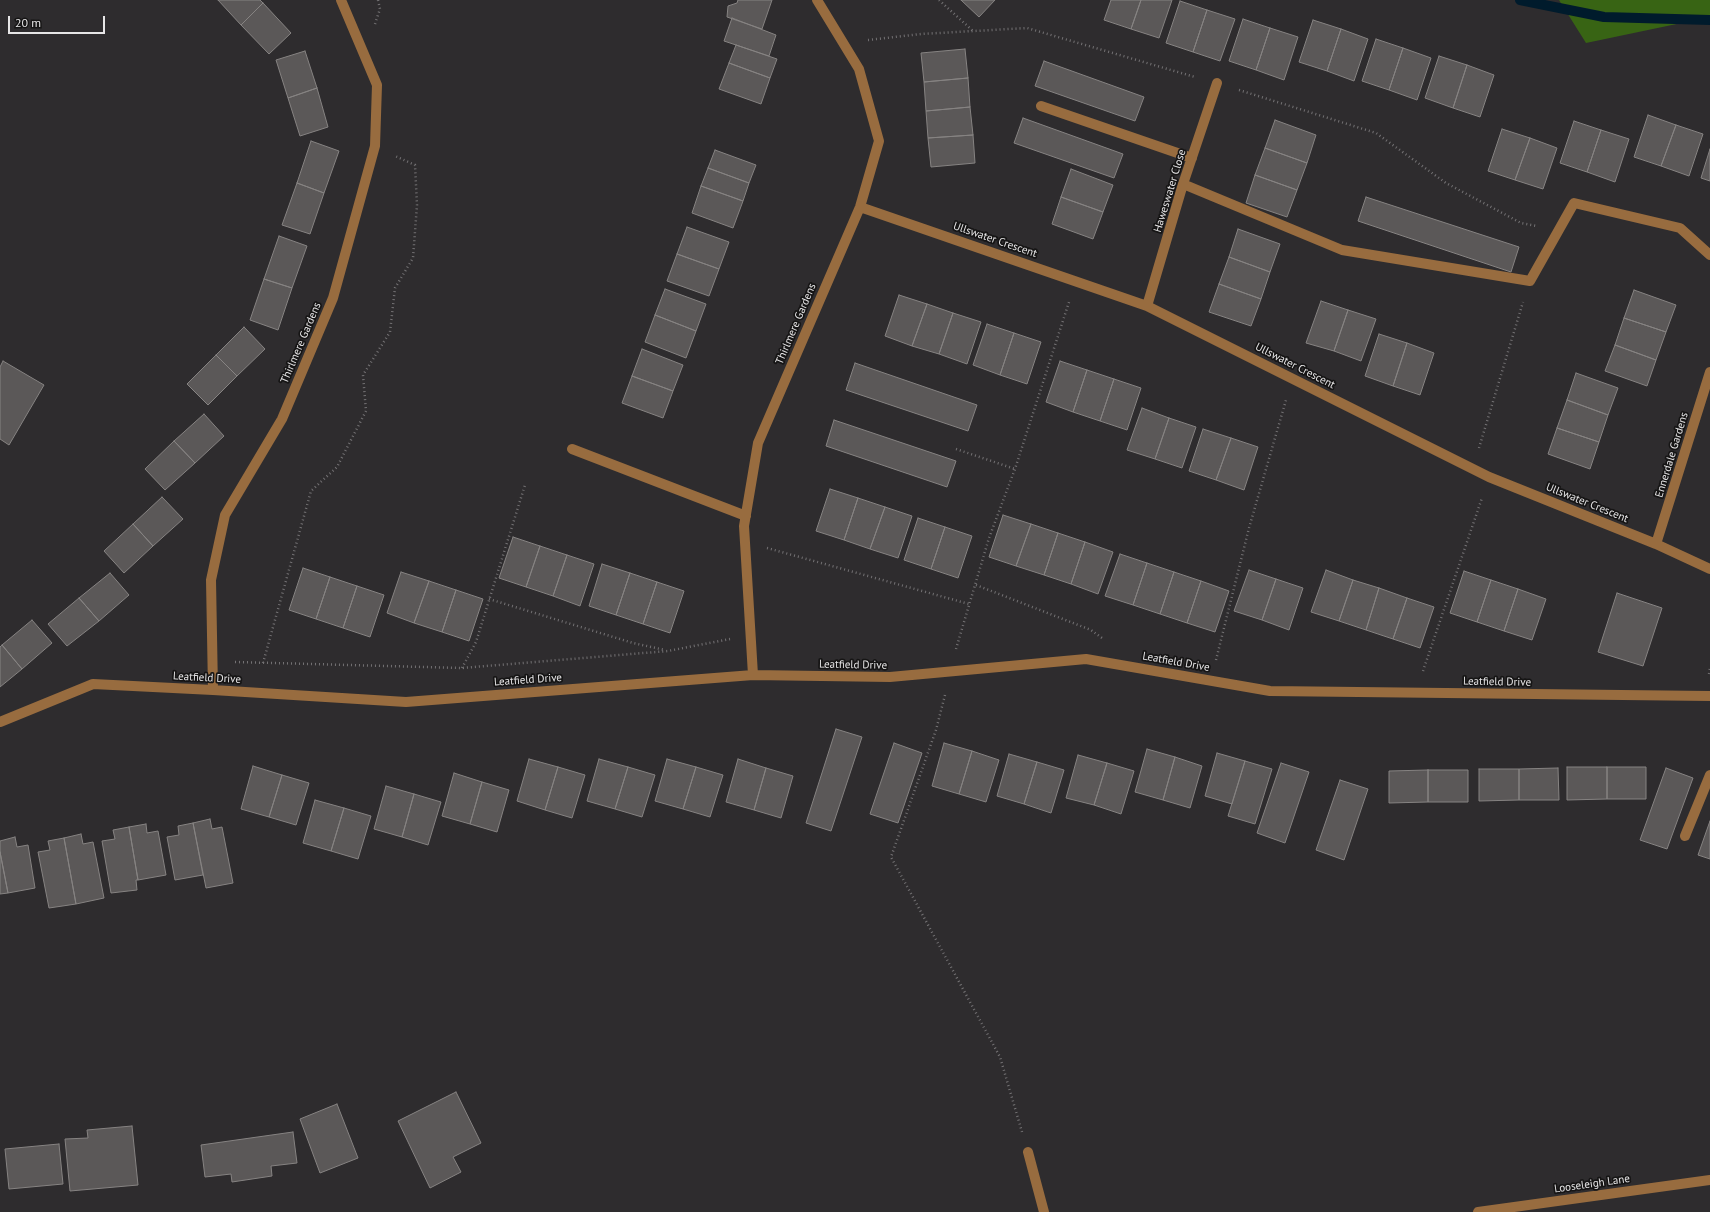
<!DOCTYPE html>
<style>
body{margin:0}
#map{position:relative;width:1710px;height:1212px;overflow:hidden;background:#2e2c2e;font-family:"PT Sans",sans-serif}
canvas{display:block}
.scale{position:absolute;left:8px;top:16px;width:97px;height:18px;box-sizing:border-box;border:2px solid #e7e6e7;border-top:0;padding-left:5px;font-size:12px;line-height:14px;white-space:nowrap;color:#e7e6e7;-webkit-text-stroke:3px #161515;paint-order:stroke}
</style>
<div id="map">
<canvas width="1710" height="1212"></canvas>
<div class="scale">20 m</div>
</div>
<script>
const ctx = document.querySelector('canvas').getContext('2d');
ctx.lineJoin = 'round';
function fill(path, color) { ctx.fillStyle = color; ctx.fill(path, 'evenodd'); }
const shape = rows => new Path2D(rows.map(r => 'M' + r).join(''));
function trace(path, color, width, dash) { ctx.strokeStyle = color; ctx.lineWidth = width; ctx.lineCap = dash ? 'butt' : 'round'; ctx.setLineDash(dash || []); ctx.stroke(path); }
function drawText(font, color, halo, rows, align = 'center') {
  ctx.font = font + ' "PT Sans",sans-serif'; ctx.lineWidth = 3.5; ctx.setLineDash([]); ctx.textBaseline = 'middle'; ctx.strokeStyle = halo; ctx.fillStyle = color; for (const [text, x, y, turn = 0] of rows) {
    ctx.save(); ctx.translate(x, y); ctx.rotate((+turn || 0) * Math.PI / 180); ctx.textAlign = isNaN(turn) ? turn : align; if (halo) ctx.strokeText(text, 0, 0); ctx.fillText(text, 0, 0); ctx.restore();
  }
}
const green = shape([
 [1559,0,1710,0,1710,17,1586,43]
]);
const stream = shape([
 [1520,0,1604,17,1710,20]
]);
const building = shape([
 [218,0,260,0,263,3,241,25,218,0],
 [738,0,772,0,762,29,727,17,728,6,737,3,738,0],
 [961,0,995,0,979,17,961,0],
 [1111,0,1141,0,1131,29,1104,20,1111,0],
 [1141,0,1172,0,1159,38,1131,29,1141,0],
 [1180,1,1207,10,1193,52,1166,43,1180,1],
 [263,3,291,33,269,54,241,25,263,3],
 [1207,10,1235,19,1220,61,1193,52,1207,10],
 [732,18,776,35,769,56,724,41,732,18],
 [1243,19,1270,28,1256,70,1229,61,1243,19],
 [1313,20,1341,29,1327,71,1299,62,1313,20],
 [1270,28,1298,37,1284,80,1256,70,1270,28],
 [1341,29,1368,39,1354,81,1327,71,1341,29],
 [1376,39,1403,48,1389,90,1362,81,1376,39],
 [736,45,777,59,770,78,729,63,736,45],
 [1403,48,1431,58,1417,100,1389,90,1403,48],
 [965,49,968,78,924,82,921,53,965,49],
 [305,51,317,88,288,98,276,60,305,51],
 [1439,56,1467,65,1453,108,1425,98,1439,56],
 [1044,61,1144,97,1135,121,1035,86,1044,61],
 [729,63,770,78,761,104,719,89,729,63],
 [1467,65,1494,75,1480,117,1453,108,1467,65],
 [968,78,970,107,926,111,924,82,968,78],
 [317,88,328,127,300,136,288,98,317,88],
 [970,107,973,135,928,138,926,111,970,107],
 [1648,115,1676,125,1661,166,1634,157,1648,115],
 [1023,118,1123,154,1114,178,1014,143,1023,118],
 [1275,120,1316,135,1307,163,1265,148,1275,120],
 [1574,121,1601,130,1587,172,1560,163,1574,121],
 [1676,125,1703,134,1689,176,1661,166,1676,125],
 [1502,129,1530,138,1515,180,1488,171,1502,129],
 [1601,130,1629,139,1615,182,1587,172,1601,130],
 [973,135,975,163,931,167,928,138,973,135],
 [1530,138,1557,148,1543,189,1515,180,1530,138],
 [311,141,339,151,324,193,297,183,311,141],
 [1265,148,1307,163,1297,190,1255,175,1265,148],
 [1710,149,1710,181,1701,178,1710,149],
 [715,150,756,165,749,183,708,168,715,150],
 [708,168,749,183,743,201,701,186,708,168],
 [1071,169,1113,185,1103,212,1061,197,1071,169],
 [1255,175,1297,190,1287,217,1246,203,1255,175],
 [297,183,324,193,310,234,282,225,297,183],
 [701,186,743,201,733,228,692,213,701,186],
 [1061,197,1103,212,1093,239,1052,224,1061,197],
 [1366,197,1519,247,1511,272,1358,221,1366,197],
 [687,227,729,242,719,269,677,254,687,227],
 [1238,229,1280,244,1270,272,1229,257,1238,229],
 [279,236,307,246,292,288,264,279,279,236],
 [677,254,719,269,709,296,667,281,677,254],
 [1229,257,1270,272,1261,299,1219,284,1229,257],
 [264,279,292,288,278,330,250,320,264,279],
 [1219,284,1261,299,1251,326,1209,312,1219,284],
 [665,289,706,304,696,331,655,315,665,289],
 [1634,290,1676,305,1666,332,1624,318,1634,290],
 [899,295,927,304,912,346,885,336,899,295],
 [1321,301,1348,310,1334,351,1306,343,1321,301],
 [927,304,953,313,939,354,912,346,927,304],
 [1348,310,1376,319,1361,361,1334,351,1348,310],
 [953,313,981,322,967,364,939,354,953,313],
 [655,315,696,331,686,358,645,342,655,315],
 [1624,318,1666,332,1656,360,1615,345,1624,318],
 [987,324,1014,333,1000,375,973,365,987,324],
 [244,327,265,349,237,376,216,355,244,327],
 [1014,333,1041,342,1027,384,1000,375,1014,333],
 [1379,334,1407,343,1393,386,1365,376,1379,334],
 [1407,343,1434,353,1420,395,1393,386,1407,343],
 [1615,345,1656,360,1647,386,1605,371,1615,345],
 [642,349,683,365,673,391,632,376,642,349],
 [216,355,237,376,208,405,187,384,216,355],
 [3,361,44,385,9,445,0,439,0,367,3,361],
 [1060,361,1087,370,1073,412,1046,402,1060,361],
 [855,363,977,405,968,431,846,390,855,363],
 [1087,370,1114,379,1100,421,1073,412,1087,370],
 [1576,373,1618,388,1608,415,1567,400,1576,373],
 [632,376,673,391,663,418,622,403,632,376],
 [1114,379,1141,388,1127,430,1100,421,1114,379],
 [1567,400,1608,415,1599,442,1557,428,1567,400],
 [1142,408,1169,418,1155,459,1127,450,1142,408],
 [204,414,224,436,195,463,174,441,204,414],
 [1169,418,1196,427,1182,468,1155,459,1169,418],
 [834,420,956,461,947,487,826,446,834,420],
 [1557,428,1599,442,1590,469,1548,454,1557,428],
 [1203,429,1231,438,1216,480,1189,471,1203,429],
 [1231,438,1258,447,1244,490,1216,480,1231,438],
 [174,441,195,463,165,490,145,469,174,441],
 [830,489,858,498,844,540,816,531,830,489],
 [162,497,183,519,153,546,133,524,162,497],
 [858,498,885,507,870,549,844,540,858,498],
 [885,507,912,516,898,558,870,549,885,507],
 [1003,515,1031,524,1016,566,989,557,1003,515],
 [918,518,945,527,931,569,904,560,918,518],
 [133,524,153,546,124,573,104,551,133,524],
 [1031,524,1058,533,1044,575,1016,566,1031,524],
 [945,527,972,536,958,578,931,569,945,527],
 [1058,533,1085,542,1071,584,1044,575,1058,533],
 [513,537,540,546,526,587,499,578,513,537],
 [1085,542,1113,552,1098,594,1071,584,1085,542],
 [540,546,567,555,553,596,526,587,540,546],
 [1120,554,1147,563,1133,605,1105,596,1120,554],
 [567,555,594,564,580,606,553,596,567,555],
 [1147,563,1174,572,1160,614,1133,605,1147,563],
 [602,564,630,573,616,615,589,606,602,564],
 [303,568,330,577,316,619,289,610,303,568],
 [1249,570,1276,579,1262,620,1234,611,1249,570],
 [1326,570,1353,580,1339,621,1311,612,1326,570],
 [1464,571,1491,580,1477,622,1450,613,1464,571],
 [401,572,429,581,414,623,387,613,401,572],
 [1174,572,1201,581,1187,623,1160,614,1174,572],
 [110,573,129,595,99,621,79,598,110,573],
 [630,573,657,582,643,624,616,615,630,573],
 [330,577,357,586,343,628,316,619,330,577],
 [1276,579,1303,588,1289,630,1262,620,1276,579],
 [1353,580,1379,588,1366,630,1339,621,1353,580],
 [1491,580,1518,589,1504,631,1477,622,1491,580],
 [429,581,456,590,442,632,414,623,429,581],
 [1201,581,1229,591,1215,632,1187,623,1201,581],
 [657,582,684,591,670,633,643,624,657,582],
 [357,586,384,595,370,637,343,628,357,586],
 [1379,588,1407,598,1393,639,1366,630,1379,588],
 [1518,589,1546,599,1532,640,1504,631,1518,589],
 [456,590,483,599,469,641,442,632,456,590],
 [1617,593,1662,608,1643,666,1598,652,1617,593],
 [79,598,99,621,67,646,48,624,79,598],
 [1407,598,1434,607,1420,648,1393,639,1407,598],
 [32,620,52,643,22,669,2,645,32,620],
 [2,645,22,669,0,687,0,647,2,645],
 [836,729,862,737,831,831,806,823,836,729],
 [894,743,922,753,898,823,870,814,894,743],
 [944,743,972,751,959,794,932,786,944,743],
 [1147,749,1175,757,1163,800,1135,792,1147,749],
 [972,751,999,760,986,802,959,794,972,751],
 [1217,753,1245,761,1232,804,1205,796,1217,753],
 [1009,754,1037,762,1024,804,997,796,1009,754],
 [1078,755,1107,763,1094,805,1066,798,1078,755],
 [1175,757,1202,766,1190,808,1163,800,1175,757],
 [529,759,558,767,545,810,517,801,529,759],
 [599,759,628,767,615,809,587,801,599,759],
 [667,759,696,767,683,809,655,801,667,759],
 [738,759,766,768,754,810,726,802,738,759],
 [1245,761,1272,769,1255,824,1228,816,1245,761],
 [1037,762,1064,770,1051,813,1024,804,1037,762],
 [1107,763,1134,771,1121,814,1094,805,1107,763],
 [1281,763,1309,772,1285,843,1257,833,1281,763],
 [253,766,282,775,269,817,241,809,253,766],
 [558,767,585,775,572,818,545,810,558,767],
 [628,767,655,775,642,817,615,809,628,767],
 [696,767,723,775,710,817,683,809,696,767],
 [1567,767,1607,767,1607,799,1567,800,1567,767],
 [1607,767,1646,767,1646,799,1607,799,1607,767],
 [766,768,793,776,781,818,754,810,766,768],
 [1558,768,1559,800,1519,800,1519,769,1558,768],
 [1666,768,1693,778,1667,849,1640,840,1666,768],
 [1479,769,1519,769,1519,800,1479,801,1479,769],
 [1428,770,1428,802,1389,803,1389,771,1428,770],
 [1428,770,1468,770,1468,802,1428,802,1428,770],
 [454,773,482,782,470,824,442,816,454,773],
 [282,775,309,783,296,825,269,817,282,775],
 [1340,780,1368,789,1344,860,1316,850,1340,780],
 [482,782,509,790,497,832,470,824,482,782],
 [386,786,414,794,402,837,374,829,386,786],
 [414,794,441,802,428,845,402,837,414,794],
 [315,800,344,808,331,851,303,843,315,800],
 [344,808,371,816,358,859,331,851,344,808],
 [210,819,212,829,222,827,233,883,206,888,193,823,210,819],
 [1710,821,1710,859,1698,855,1710,821],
 [193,823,203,875,175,880,167,837,179,835,178,826,193,823],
 [146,824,147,833,158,831,166,875,138,880,129,827,146,824],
 [129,827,138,880,136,880,137,890,111,893,102,841,115,839,113,830,129,827],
 [81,834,83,844,93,842,104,898,76,904,64,838,81,834],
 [15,837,17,847,28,845,35,888,8,893,0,852,0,841,15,837],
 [64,838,76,904,49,908,38,852,50,850,48,841,64,838],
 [0,852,8,893,0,894,0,852],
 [456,1092,481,1143,453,1157,461,1172,430,1188,398,1121,456,1092],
 [337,1104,358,1158,320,1173,300,1119,337,1104],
 [132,1126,138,1185,70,1191,65,1139,88,1138,87,1130,132,1126],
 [293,1132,297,1163,271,1166,272,1176,232,1182,231,1174,205,1177,201,1145,293,1132],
 [59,1144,63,1184,9,1189,5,1149,59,1144]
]);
const path = shape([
 [939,0,973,31],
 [375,24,380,9,378,0],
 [868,40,921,34,1027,28,1195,77],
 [1239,90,1376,133,1446,183,1521,223,1537,226],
 [1479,448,1523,302],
 [956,449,1015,469],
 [767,548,969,604],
 [976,585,1091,630,1102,638],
 [489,599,633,643,665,650],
 [956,649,989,538,1015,469,1069,302],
 [1216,660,1249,528,1286,400],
 [235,662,462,668,668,651,730,639],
 [263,663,311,491,337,467,366,411,363,375,390,332,395,288,413,258,417,205,415,165,395,156],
 [462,668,476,642,525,485],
 [1423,671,1482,498],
 [1709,674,1710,668],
 [945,695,936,730,891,857,1000,1057,1022,1132]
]);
const minor = shape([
 [1041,106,1192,158],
 [1183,184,1342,250,1530,281,1574,203,1680,228,1710,255],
 [860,207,1147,306,1489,477,1656,544,1710,569],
 [1147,306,1183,184,1217,83],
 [572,449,746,516],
 [1656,544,1710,372],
 [753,675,744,526,758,443,860,207,879,141,859,69,817,0],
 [213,690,211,580,225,515,282,419,333,298,375,146,377,85,341,0],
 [0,722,93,684,213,690,406,702,753,675,890,677,1086,659,1270,691,1710,696],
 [1685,836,1710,775],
 [1028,1152,1044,1212],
 [1478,1212,1710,1180]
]);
const streetNames = [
 ["Haweswater Close",1170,191,-73],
 ["Ullswater Crescent",995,240,19],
 ["Thirlmere Gardens",796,324,-67],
 ["Thirlmere Gardens",301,343,-67],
 ["Ullswater Crescent",1295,366,27],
 ["Ennerdale Gardens",1672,455,-73],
 ["Ullswater Crescent",1587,503,22],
 ["Leatfield Drive",1176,662,10],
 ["Leatfield Drive",853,665,1],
 ["Leatfield Drive",207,678,3],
 ["Leatfield Drive",528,680,-4],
 ["Leatfield Drive",1497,682,1],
 ["Looseleigh Lane",1592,1184,-8]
];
fill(green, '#386414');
trace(stream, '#001b2c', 10);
fill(building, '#5b5858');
trace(building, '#868382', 1);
trace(path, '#747274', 2.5, [1, 3]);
trace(minor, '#986c3f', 10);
drawText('11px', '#e7e6e7', '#161515', streetNames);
</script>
